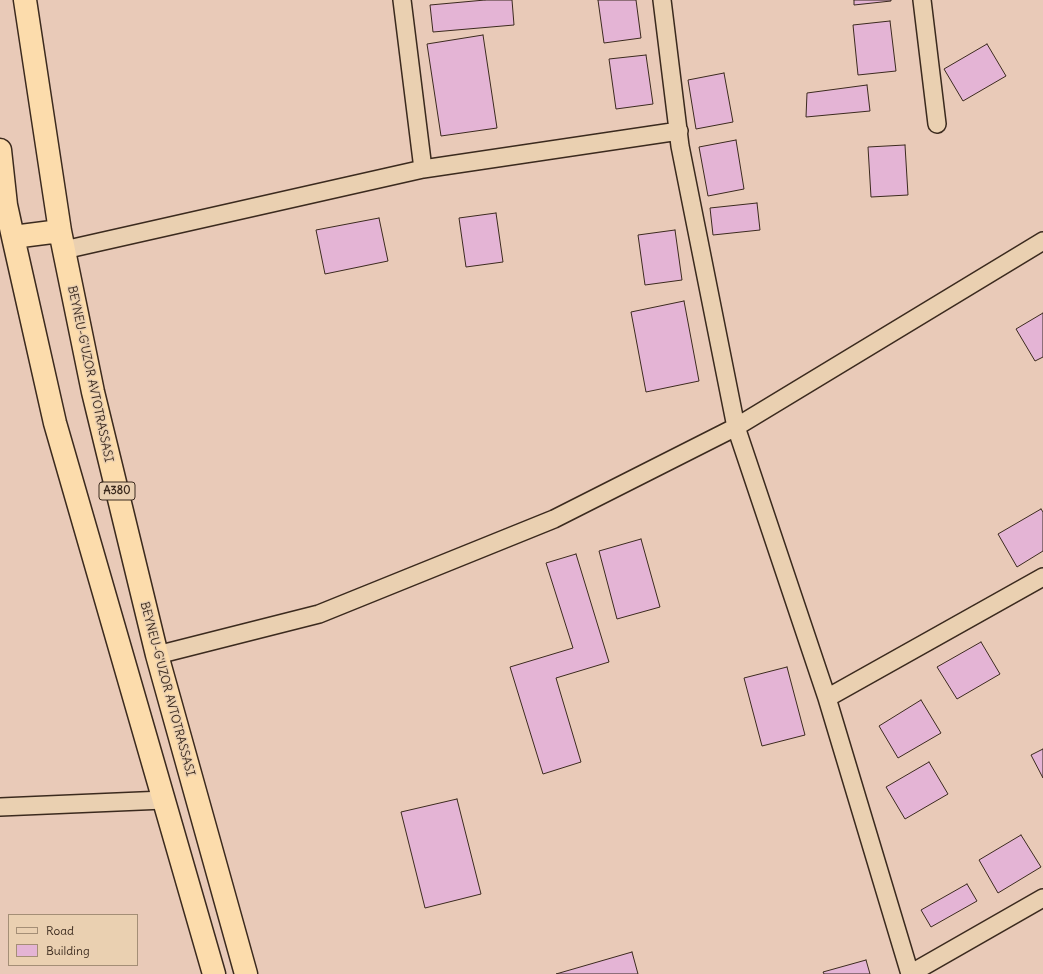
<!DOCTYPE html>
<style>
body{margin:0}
#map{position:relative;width:1043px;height:974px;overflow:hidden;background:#e9cab8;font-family:Delius,sans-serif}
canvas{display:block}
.legend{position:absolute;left:8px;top:914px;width:130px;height:52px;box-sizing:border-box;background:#ead0b1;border:1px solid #a48e76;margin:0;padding:5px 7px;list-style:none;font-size:12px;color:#3b2a1e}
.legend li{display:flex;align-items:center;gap:8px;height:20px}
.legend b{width:20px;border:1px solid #a48e76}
</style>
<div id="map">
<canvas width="1043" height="974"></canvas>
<ul class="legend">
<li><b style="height:5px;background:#ead0b1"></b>Road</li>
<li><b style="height:11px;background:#e4b4d5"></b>Building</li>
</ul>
</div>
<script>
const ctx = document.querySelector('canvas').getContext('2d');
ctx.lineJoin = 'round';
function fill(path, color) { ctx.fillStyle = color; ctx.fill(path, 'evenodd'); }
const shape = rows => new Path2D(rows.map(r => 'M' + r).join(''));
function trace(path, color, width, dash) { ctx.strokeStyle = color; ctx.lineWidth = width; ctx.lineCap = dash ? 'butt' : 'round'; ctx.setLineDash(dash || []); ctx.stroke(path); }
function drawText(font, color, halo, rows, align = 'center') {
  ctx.font = font + ' Delius,sans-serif'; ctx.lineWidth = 3; ctx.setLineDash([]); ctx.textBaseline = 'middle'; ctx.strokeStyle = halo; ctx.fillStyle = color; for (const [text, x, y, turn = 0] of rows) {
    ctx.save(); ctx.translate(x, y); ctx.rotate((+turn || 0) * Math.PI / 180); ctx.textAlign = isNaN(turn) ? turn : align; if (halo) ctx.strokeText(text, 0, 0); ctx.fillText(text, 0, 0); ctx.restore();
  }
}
const building = shape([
 [485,0,512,0,514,25,433,32,430,5,485,0],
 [598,0,636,0,641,38,604,43,598,0],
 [854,0,891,0,891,1,854,5,854,0],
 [890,21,896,71,858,75,853,25,890,21],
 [483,35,497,128,441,136,427,44,483,35],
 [987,44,1006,76,963,101,944,69,987,44],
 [646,55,653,104,616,109,609,59,646,55],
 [724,73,733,122,696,129,688,80,724,73],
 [867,85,870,111,806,117,807,93,867,85],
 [736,140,744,189,708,196,699,147,736,140],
 [905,145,908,195,871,197,868,147,905,145],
 [757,203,760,230,713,235,710,208,757,203],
 [496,213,503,262,466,267,459,218,496,213],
 [379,218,388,261,325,274,316,230,379,218],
 [675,230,682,280,645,285,638,235,675,230],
 [684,301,699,381,646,392,631,312,684,301],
 [1043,313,1043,357,1035,361,1016,329,1043,313],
 [1041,509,1043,512,1043,551,1017,567,998,534,1041,509],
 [641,539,660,607,617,619,599,551,641,539],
 [576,554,609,662,556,678,581,762,543,774,510,667,573,648,546,563,576,554],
 [981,642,1000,674,957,699,937,667,981,642],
 [787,667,805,735,762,746,744,678,787,667],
 [921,700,941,733,898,758,879,726,921,700],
 [1043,749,1043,778,1031,755,1043,749],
 [929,762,948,794,905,819,886,787,929,762],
 [457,799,481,894,425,908,401,812,457,799],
 [1021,835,1041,867,998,893,979,860,1021,835],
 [967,884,977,901,931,927,921,910,967,884],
 [632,952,638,974,556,974,632,952],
 [866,960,870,974,824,974,823,972,866,960]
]);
const street = shape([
 [402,0,423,169],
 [662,0,680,146,736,427,827,698,910,974],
 [922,0,937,124],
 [64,250,423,169,679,131],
 [157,655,319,614,554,519,736,427,1043,241],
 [827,698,1043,577],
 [0,807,164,800],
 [910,974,1043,898]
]);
const highway = shape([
 [25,0,60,231,93,392,157,655,246,974],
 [0,150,6,205,13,237,55,423,214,974],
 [13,237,60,231]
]);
const shields = [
 [117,491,36]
];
const shieldNames = [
 ["A380",117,491]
];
const streetNames = [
 ["BEYNEU-G'UZOR AVTOTRASSASI",90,374,78],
 ["BEYNEU-G'UZOR AVTOTRASSASI",167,689,75]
];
fill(building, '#e4b4d5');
trace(building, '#3b2a1e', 1);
trace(street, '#3b2a1e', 20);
trace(highway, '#3b2a1e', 25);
trace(street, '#ead0b1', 17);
trace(highway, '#fcdcac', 22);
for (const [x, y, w] of shields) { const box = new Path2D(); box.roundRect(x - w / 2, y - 9, w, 18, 3); ctx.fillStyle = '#ead0b1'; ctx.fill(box); trace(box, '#3b2a1e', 1); }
drawText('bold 11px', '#3b2a1e', null, shieldNames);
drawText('12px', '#3b2a1e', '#ead0b1', streetNames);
</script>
